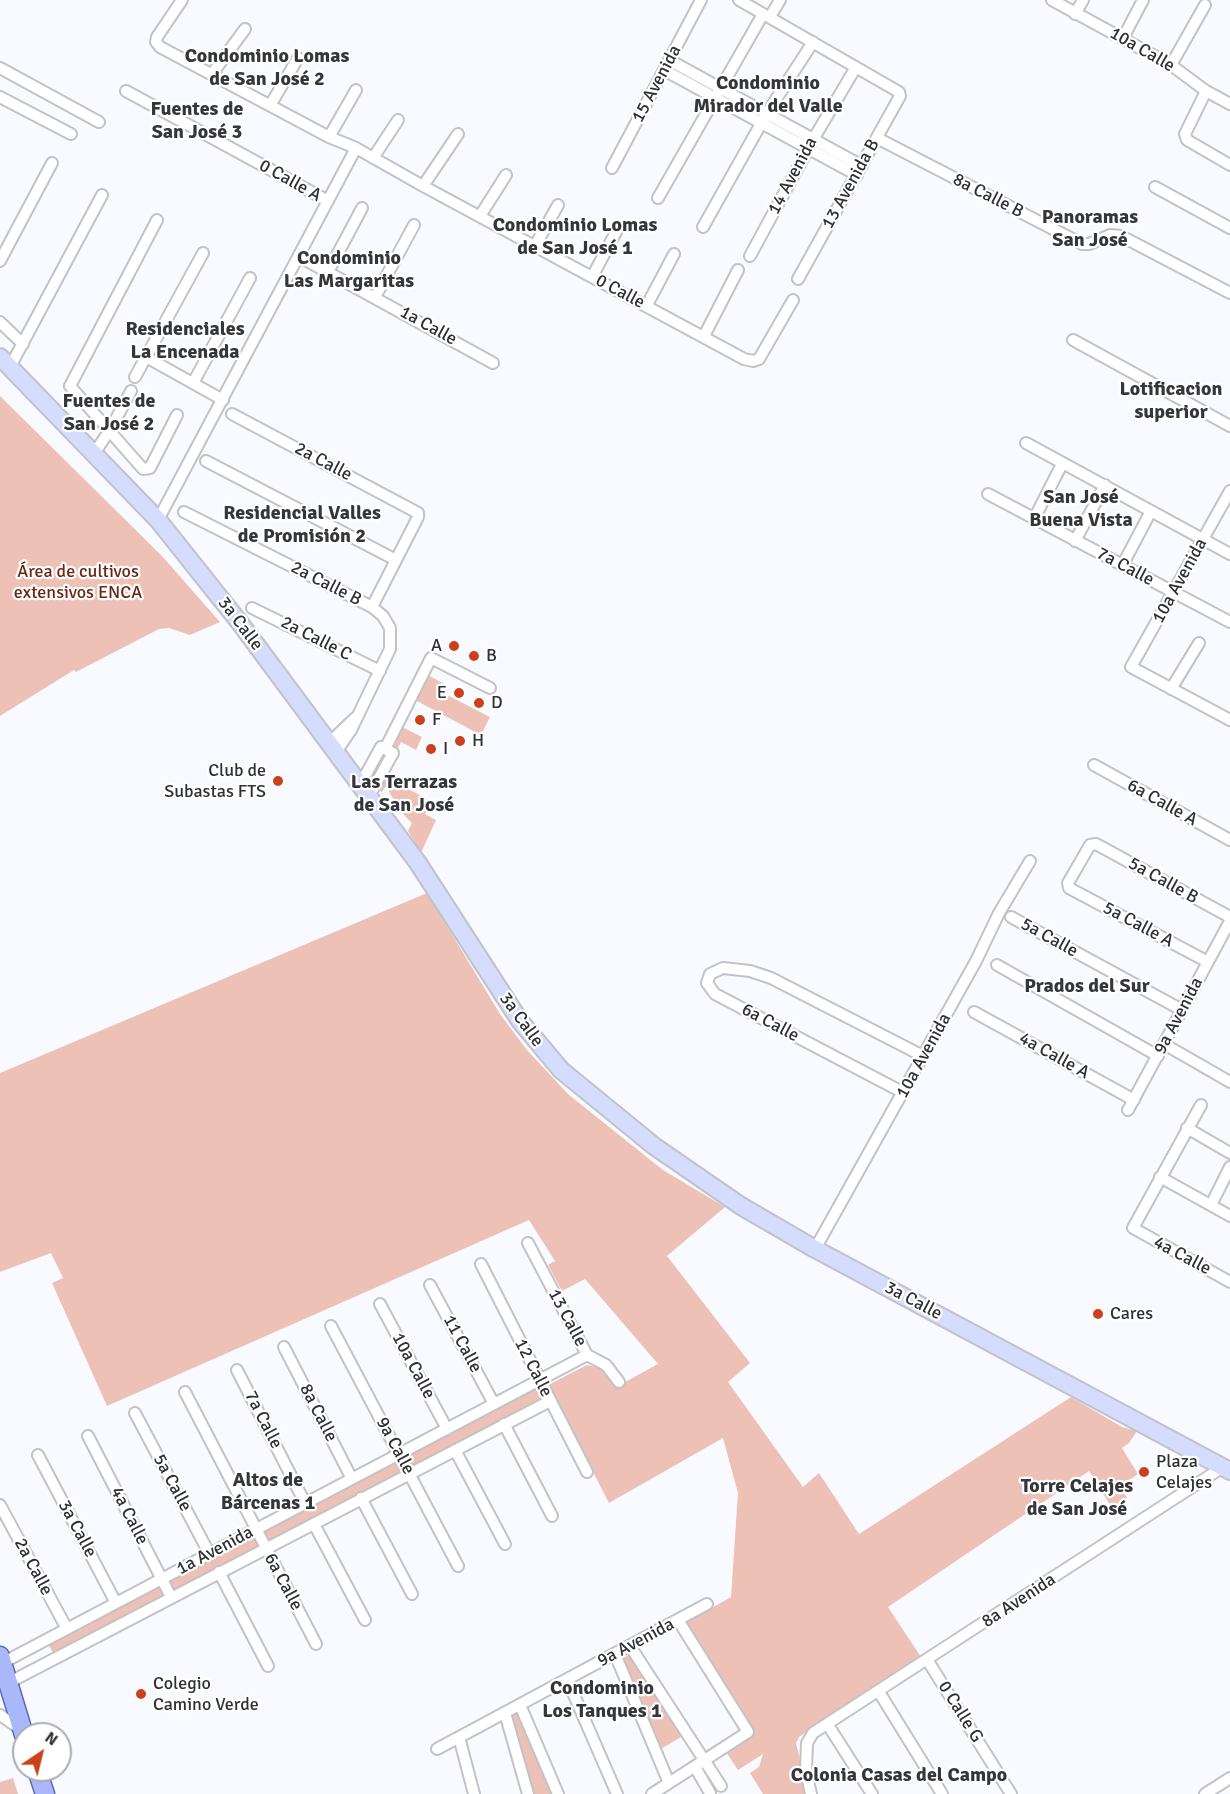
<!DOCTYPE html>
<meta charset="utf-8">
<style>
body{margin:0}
#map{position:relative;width:1230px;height:1794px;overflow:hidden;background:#f9faff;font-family:Signika,sans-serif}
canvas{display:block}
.north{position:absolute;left:12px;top:1722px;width:60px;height:60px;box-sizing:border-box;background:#fff;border:2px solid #acadad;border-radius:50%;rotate:35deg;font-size:16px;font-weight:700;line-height:24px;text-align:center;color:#303133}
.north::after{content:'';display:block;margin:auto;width:21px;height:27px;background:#ca411b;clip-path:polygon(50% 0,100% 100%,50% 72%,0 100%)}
</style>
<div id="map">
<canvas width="1230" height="1794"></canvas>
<div class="north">N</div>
</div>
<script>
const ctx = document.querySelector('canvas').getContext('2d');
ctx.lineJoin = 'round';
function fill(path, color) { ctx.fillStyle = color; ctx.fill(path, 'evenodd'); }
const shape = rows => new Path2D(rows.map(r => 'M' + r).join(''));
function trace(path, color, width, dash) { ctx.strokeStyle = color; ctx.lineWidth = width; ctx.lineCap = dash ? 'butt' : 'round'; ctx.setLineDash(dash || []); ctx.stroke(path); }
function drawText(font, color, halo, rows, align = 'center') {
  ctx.font = font + ' Signika,sans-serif'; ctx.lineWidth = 4.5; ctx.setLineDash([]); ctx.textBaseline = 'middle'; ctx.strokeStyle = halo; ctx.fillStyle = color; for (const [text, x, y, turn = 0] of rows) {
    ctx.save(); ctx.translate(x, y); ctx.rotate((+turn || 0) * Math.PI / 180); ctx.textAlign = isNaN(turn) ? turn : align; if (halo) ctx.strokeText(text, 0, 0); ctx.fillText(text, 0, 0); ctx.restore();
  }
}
const green = shape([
 [0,396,162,556,220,622,190,635,169,628,159,629,76,672,74,670,0,716],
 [428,675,446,685,445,694,490,717,481,735,415,700],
 [402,727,422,737,416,750,401,742,397,750,394,748],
 [393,759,396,761,390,773,396,776,394,781,432,802,425,814,436,820,421,853,408,831,412,823,400,811,387,788,385,787,381,793,380,788],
 [427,893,500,1014,527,1050,568,1094,663,1170,725,1207,667,1256,750,1363,728,1382,803,1487,819,1473,859,1534,1071,1397,1122,1427,1137,1431,1129,1443,1122,1448,1138,1474,1120,1486,1127,1498,1112,1508,1089,1471,888,1607,921,1657,799,1737,796,1743,808,1794,763,1794,750,1773,759,1767,763,1754,738,1770,726,1752,753,1733,685,1623,731,1597,738,1493,723,1438,609,1503,548,1385,587,1365,596,1367,603,1364,616,1387,658,1364,585,1279,562,1291,548,1265,555,1261,529,1220,107,1406,52,1283,63,1278,51,1253,0,1272,0,1073],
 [540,1380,550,1401,56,1658,46,1640],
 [629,1655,681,1737,661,1749,622,1658],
 [518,1713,554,1794,534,1794,512,1716],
 [13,1778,18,1794,0,1794,0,1782]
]);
const street = shape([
 [182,0,157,37,156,42,160,47,329,137,356,148,423,186,744,359,753,361,759,359,793,300],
 [739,0,899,92,900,96,798,279],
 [1052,0,1171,65,1206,91,1230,104],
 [1075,14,1083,0],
 [770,17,780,0],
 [1123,38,1143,0],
 [669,60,862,166],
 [1171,65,1205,5],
 [0,68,99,122],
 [664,70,857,175],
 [212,74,245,29],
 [126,91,328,201],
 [1206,91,1185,134,1187,140,1230,165],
 [0,97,71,134],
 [271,104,298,58],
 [329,137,356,90],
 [877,138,1082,244,1089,244,1110,235,1121,236,1230,293],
 [373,158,398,120],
 [612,168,701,0],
 [423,186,458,134],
 [1155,187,1230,228],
 [658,198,763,14],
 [480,216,506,175],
 [157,220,70,386,143,469,150,468,177,415],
 [703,227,767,113,813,42],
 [535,246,558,205],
 [750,256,814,138,856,67],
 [300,257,493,363],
 [0,261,52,163],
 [328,272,362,208],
 [592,277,617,230],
 [375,297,414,225],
 [647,305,674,254],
 [0,322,23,344],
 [704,336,738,270],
 [1073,340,1230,426],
 [146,357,223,400],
 [10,367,102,195],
 [135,377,203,253],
 [193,383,250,278],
 [232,414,418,513,418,517,372,607],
 [1026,443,1230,554],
 [95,452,110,430,131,391],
 [206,461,396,560],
 [1230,491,1131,667,1230,720],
 [988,494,1230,622],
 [184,512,372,607,383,616,390,628,390,649,351,730,336,752],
 [1034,519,1062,464],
 [158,520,356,148],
 [1075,541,1105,485],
 [1122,566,1151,511],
 [252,608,380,671],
 [1171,689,1199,643],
 [329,743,355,718],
 [385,749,431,658,490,688],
 [1094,765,1230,840],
 [360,785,381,747,393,753,369,796],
 [1011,917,1182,1010],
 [1208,962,1069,888,1068,883,1090,845,1096,844,1230,917],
 [997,965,1158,1056],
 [974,1012,1134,1100],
 [1164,1044,1230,1082],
 [904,1093,715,994,707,983,710,974,723,968,750,971,771,978,923,1056],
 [1201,1105,1133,1228,1230,1282],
 [1128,1110,1230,921],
 [1187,1128,1230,1153],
 [1160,1177,1230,1216],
 [1211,1205,1230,1167],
 [528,1243,587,1355,606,1365,619,1382],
 [815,1249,976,961,999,913,1030,861],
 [481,1264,587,1472],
 [430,1285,494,1404],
 [380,1304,447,1429],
 [331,1326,458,1566],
 [284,1347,352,1479],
 [237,1370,305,1503],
 [185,1392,316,1644],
 [135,1413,209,1553],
 [504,1424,552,1516],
 [88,1436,171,1597],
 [455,1450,505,1544],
 [38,1455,116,1603],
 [361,1498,412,1594],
 [0,1505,67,1629],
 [314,1524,365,1620],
 [219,1572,268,1666],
 [630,1646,721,1786],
 [615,1654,669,1783],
 [928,1661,1011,1794],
 [2,1663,587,1355],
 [567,1679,617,1794],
 [8,1683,550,1401],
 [879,1692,942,1794],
 [520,1705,558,1794],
 [505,1713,528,1794],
 [0,1715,22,1730],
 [828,1725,872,1794],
 [459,1737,474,1794],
 [437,1749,707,1604],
 [695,1767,710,1793],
 [652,1794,748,1732,678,1620],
 [811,1794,806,1771,807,1743,813,1733,1223,1467],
 [1205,1794,1230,1778]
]);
const secondary = shape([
 [0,357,158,520,240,623,418,863,520,1021,561,1070,654,1146,741,1206,815,1249,1230,1471]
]);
const primary = shape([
 [0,1656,24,1735],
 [37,1770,45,1794]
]);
const markers = [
 [454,646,6,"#ca411b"],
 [474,656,6,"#ca411b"],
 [459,693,6,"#ca411b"],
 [479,703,6,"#ca411b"],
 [420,720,6,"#ca411b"],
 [460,741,6,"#ca411b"],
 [431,749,6,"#ca411b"],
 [278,781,6,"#ca411b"],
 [1098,1314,6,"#ca411b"],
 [1144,1472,6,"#ca411b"],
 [141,1694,6,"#ca411b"]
];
const streetNames = [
 ["10a Calle",1142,50,30],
 ["15 Avenida",657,84,-62],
 ["14 Avenida",793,176,-62],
 ["0 Calle A",290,181,29],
 ["13 Avenida B",851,184,-61],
 ["8a Calle B",988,196,27],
 ["0 Calle",620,292,28],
 ["1a Calle",428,326,29],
 ["2a Calle",323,462,28],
 ["7a Calle",1125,567,28],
 ["10a Avenida",1180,581,-61],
 ["2a Calle B",326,584,27],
 ["3a Calle",240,624,53],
 ["2a Calle C",316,639,27],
 ["6a Calle A",1162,803,29],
 ["5a Calle B",1163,881,29],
 ["5a Calle A",1138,925,28],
 ["5a Calle",1049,938,29],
 ["9a Avenida",1179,1016,-62],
 ["3a Calle",521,1020,54],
 ["6a Calle",770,1023,28],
 ["10a Avenida",924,1056,-61],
 ["4a Calle A",1054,1056,29],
 ["4a Calle",1182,1256,28],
 ["3a Calle",913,1301,28],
 ["13 Calle",567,1318,62],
 ["11 Calle",462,1344,62],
 ["10a Calle",413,1366,62],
 ["12 Calle",533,1368,63],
 ["8a Calle",318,1413,63],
 ["7a Calle",263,1420,63],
 ["9a Calle",395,1446,62],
 ["5a Calle",172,1483,62],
 ["4a Calle",129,1516,63],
 ["3a Calle",77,1529,62],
 ["1a Avenida",215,1551,-28],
 ["2a Calle",33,1567,62],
 ["6a Calle",283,1582,62],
 ["8a Avenida",1019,1601,-33],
 ["9a Avenida",636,1643,-28],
 ["0 Calle G",960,1712,58]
];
const parkNames = [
 ["Área de cultivos",78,572],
 ["extensivos ENCA",78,593]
];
const poiNames = [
 ["A",442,646,"right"],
 ["B",486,656],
 ["E",447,693,"right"],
 ["D",491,703],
 ["F",432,720],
 ["H",472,741],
 ["I",443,749],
 ["Club de",266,771,"right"],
 ["Subastas FTS",266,792,"right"],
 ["Cares",1110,1314],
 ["Plaza",1156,1462],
 ["Celajes",1156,1483],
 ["Colegio",153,1684],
 ["Camino Verde",153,1705]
];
const neighbourhoodNames = [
 ["Condominio Lomas",267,57],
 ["de San José 2",267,80],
 ["Condominio",768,84],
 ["Mirador del Valle",768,107],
 ["Fuentes de",197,110],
 ["San José 3",197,133],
 ["Panoramas",1090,218],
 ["San José",1090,241],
 ["Condominio Lomas",575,226],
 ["de San José 1",575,249],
 ["Condominio",349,259],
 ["Las Margaritas",349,282],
 ["Residenciales",185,330],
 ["La Encenada",185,353],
 ["Lotificacion",1171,390],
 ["superior",1171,413],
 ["Fuentes de",109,402],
 ["San José 2",109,425],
 ["San José",1081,498],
 ["Buena Vista",1081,521],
 ["Residencial Valles",302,514],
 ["de Promisión 2",302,537],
 ["Las Terrazas",404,783],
 ["de San José",404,806],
 ["Prados del Sur",1087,987],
 ["Altos de",268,1481],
 ["Bárcenas 1",268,1504],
 ["Torre Celajes",1077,1487],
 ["de San José",1077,1510],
 ["Condominio",602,1689],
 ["Los Tanques 1",602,1712],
 ["Colonia Casas del Campo",899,1776]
];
fill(green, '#edc1b6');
trace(street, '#c1c3c8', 14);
trace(secondary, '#c1c3c8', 20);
trace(primary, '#5b6ab3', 21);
trace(street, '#fff', 10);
trace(secondary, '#d5dcfd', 16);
trace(primary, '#aab8fb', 18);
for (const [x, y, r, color] of markers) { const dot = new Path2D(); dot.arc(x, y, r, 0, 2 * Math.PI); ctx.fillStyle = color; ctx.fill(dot); trace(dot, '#fff', 2); }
drawText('18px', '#303133', '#fff', streetNames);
drawText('18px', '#6d2815', '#fff', parkNames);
drawText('18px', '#303133', '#fff', poiNames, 'left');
drawText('bold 20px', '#35363b', '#fff', neighbourhoodNames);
</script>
